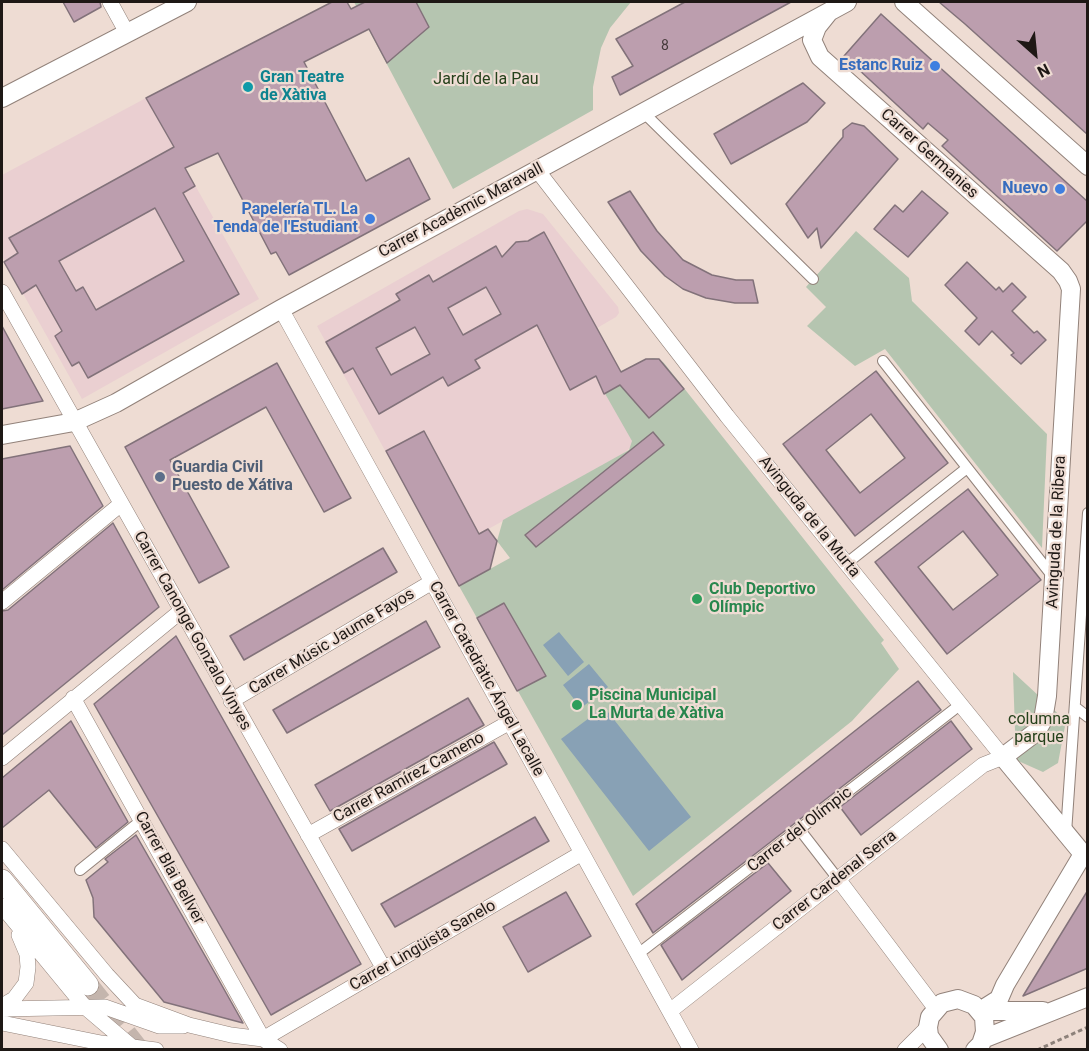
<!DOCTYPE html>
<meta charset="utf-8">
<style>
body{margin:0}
#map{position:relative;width:1089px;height:1051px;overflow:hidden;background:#eedcd3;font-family:Roboto,sans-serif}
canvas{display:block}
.frame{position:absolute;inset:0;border:3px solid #1e1815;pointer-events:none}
.north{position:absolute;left:1005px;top:24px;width:60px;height:60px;-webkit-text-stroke:4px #eedcd3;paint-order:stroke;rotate:153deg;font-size:16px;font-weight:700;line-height:24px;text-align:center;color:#1e1815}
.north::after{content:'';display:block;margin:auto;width:21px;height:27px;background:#1e1815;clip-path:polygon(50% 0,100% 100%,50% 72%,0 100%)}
</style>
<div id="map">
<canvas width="1089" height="1051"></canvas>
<div class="frame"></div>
<div class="north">N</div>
</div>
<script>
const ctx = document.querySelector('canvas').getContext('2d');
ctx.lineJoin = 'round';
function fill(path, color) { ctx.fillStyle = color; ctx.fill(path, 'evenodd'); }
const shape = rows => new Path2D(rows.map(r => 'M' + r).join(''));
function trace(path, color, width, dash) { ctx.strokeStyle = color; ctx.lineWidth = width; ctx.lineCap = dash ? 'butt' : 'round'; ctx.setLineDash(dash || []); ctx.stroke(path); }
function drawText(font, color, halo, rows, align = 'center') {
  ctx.font = font + ' Roboto,sans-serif'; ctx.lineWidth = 4.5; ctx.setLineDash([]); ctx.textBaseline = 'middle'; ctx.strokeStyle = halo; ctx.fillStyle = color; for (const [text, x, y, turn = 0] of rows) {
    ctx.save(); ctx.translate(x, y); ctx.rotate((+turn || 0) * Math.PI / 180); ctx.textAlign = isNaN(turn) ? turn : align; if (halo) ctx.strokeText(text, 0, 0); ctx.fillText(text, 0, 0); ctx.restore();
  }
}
const education = shape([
 [146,98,259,299,82,399,2,256,2,175],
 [527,209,543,214,618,307,619,313,616,317,597,328,632,441,632,446,624,453,442,555,317,326,519,211]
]);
const green = shape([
 [354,2,631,2,610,28,601,48,593,87,593,110,453,189],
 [856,231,909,278,912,301,1047,434,1042,548,885,349,855,366,807,326,826,307,806,287],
 [653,358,659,359,664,363,884,640,881,643,899,669,852,721,633,896,459,586,510,558,497,541,503,520,629,450,632,441,599,383,646,359],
 [1013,672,1066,721,1058,763,1043,772,1016,760]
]);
const water = shape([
 [559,632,584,662,568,676,543,645],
 [589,664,608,687,581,708,563,685],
 [604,707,691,817,649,851,561,739]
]);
const building = shape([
 [63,2,100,2,101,7,74,22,63,2],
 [332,2,347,2,351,9,365,2,416,2,429,27,387,63,369,29,304,62,366,181,409,158,430,199,289,275,276,252,271,254,218,153,185,168,195,186,183,193,239,294,88,378,79,362,72,366,55,336,62,331,36,285,22,294,4,262,18,253,9,238,174,147,146,98,332,2],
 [155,208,184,261,96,310,83,287,76,291,59,261,155,208],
 [685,2,791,2,620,95,612,77,633,66,616,39,685,2],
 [939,2,1088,2,1088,135,965,24,939,2],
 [881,14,1088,202,1088,220,1057,251,942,146,948,140,928,123,923,129,844,56,881,14],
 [803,83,825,103,807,122,731,164,714,134,803,83],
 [852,123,864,126,898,159,821,248,817,228,808,238,786,204,843,137,843,130,852,123],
 [630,191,657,231,683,260,712,275,736,280,753,280,758,303,735,303,706,298,683,289,665,276,641,251,608,202,630,191],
 [922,191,948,213,908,257,874,229,895,205,903,212,922,191],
 [544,232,621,372,646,359,659,359,684,389,649,418,620,385,604,394,596,376,570,390,537,325,475,360,480,368,448,386,443,377,379,414,353,368,344,373,326,342,400,300,396,294,429,275,433,282,496,246,502,257,516,242,528,241,544,232],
 [486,287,501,314,463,335,448,308,486,287],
 [415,327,430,354,391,375,376,348,415,327],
 [967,262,996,290,999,287,1003,292,1012,283,1026,297,1012,311,1034,333,1037,331,1046,340,1021,364,1011,355,1014,353,992,331,979,345,965,331,977,318,945,285,967,262],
 [2,326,21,361,43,401,2,409,2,326],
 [277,363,351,498,324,512,266,407,170,460,229,567,199,583,125,447,277,363],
 [876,371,948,463,855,536,783,444,876,371],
 [871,414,905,458,860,493,826,450,871,414],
 [424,431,479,534,488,529,497,541,490,569,459,586,386,451,424,431],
 [653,432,664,445,536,547,525,535,653,432],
 [70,446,103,506,2,590,2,459,70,446],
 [968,489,1041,580,947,654,875,562,968,489],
 [963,531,998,575,953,610,918,567,963,531],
 [113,523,159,607,2,735,2,611,8,610,113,523],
 [383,548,397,572,244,660,230,636,383,548],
 [504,603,546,676,517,691,477,618,504,603],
 [426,621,440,647,287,733,273,710,426,621],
 [176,636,361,964,271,1015,94,704,176,636],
 [918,681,941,710,653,933,636,904,918,681],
 [468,698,484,725,330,811,315,785,468,698],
 [71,721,128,822,96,848,49,790,2,828,2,778,71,721],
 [951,721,972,749,861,835,840,807,951,721],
 [494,742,507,764,352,851,339,829,494,742],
 [535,817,549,841,395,927,381,904,535,817],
 [136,835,216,975,243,1023,164,1002,94,917,93,898,86,880,108,862,105,859,136,835],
 [768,863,791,891,682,980,661,945,768,863],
 [1088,890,1088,968,1023,996,1045,960,1088,890],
 [566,892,591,936,528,972,503,927,566,892]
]);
const secondaryTunnel = shape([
 [88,985,139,1050]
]);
const path = shape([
 [1037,1050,1088,1027]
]);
const pedestrian = shape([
 [643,112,813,279],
 [883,361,1054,578],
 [847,563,967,468],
 [1075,707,1088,717],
 [800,830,838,879],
 [1066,833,1088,513],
 [80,870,142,820],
 [638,954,961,704]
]);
const minor = shape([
 [110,2,127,33],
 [537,170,727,416,1003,757,983,765,670,1011],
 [2,292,384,969],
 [281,309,691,1050],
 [2,602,121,504],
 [73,698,263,1039,582,853],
 [231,701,432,582],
 [2,758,181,611],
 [308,835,510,722],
 [2,849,107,975,135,1005,189,1025,231,1035,263,1039,280,1050],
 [838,879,936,1009],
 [2,906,85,1007,131,1046],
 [2,1006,14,999,26,983,28,967,27,954,19,935],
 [2,1009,105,1007,159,1026,183,1026],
 [2,1023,101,1043,156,1050],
 [905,1050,928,1027]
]);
const tertiary = shape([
 [904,2,1088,166],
 [829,12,817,27,812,40,820,57,1061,271,1068,281,1071,289,1047,696,1043,720,1036,732,1003,757,1083,854,1005,985,999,999,980,1011],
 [2,98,187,2],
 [2,435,74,422,116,403,281,309,847,2],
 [980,1011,1043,1011],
 [983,1039,1088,997],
 [939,1050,929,1036,928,1027,930,1017,942,1003,958,999,974,1005,984,1017,985,1032,981,1044,975,1050]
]);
const secondary = shape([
 [2,880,88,985]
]);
const markers = [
 [935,66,6,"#3f7fe0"],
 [248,87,6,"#0f9aa8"],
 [1060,189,6,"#3f7fe0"],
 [370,219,6,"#3f7fe0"],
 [160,477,6,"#5c6f8a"],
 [697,599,6,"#2e9e5b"],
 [577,705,6,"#2e9e5b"]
];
const numberNames = [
 ["8",665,46]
];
const shopNames = [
 ["Estanc Ruiz",923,66],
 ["Nuevo",1048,189],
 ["Papelería TL. La",358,210],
 ["Tenda de l'Estudiant",358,228]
];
const cultureNames = [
 ["Gran Teatre",260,78],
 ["de Xàtiva",260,96]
];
const parkNames = [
 ["Jardí de la Pau",486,80],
 ["columna",1039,720],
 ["parque",1039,738]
];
const streetNames = [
 ["Carrer Germanies",929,154,42],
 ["Carrer Acadèmic Maravall",461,211,-28],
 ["Avinguda de la Murta",809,517,51],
 ["Avinguda de la Ribera",1057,532,-87],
 ["Carrer Canonge Gonzalo Vinyes",192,631,61],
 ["Carrer Músic Jaume Fayos",332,642,-31],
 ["Carrer Catedràtic Ángel Lacalle",486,679,61],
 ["Carrer Ramírez Cameno",409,778,-29],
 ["Carrer del Olímpic",800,830,-38],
 ["Carrer Blai Bellver",169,868,61],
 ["Carrer Cardenal Serra",835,881,-38],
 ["Carrer Lingüista Sanelo",423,946,-30]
];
const serviceNames = [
 ["Guardia Civil",172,468],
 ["Puesto de Xátiva",172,486]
];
const leisureNames = [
 ["Club Deportivo",709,590],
 ["Olímpic",709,608],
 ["Piscina Municipal",589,696],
 ["La Murta de Xàtiva",589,714]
];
fill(education, '#eacfd1');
fill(green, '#b5c5b0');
fill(water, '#88a1b5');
fill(building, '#bc9eae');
trace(building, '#82727a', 1.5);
trace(secondaryTunnel, '#c4b5ad', 21, [21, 10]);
trace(pedestrian, '#92827a', 12);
trace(minor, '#92827a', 16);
trace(tertiary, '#92827a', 20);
trace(secondary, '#92827a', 22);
trace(path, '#8d817a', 3, [4.5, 3]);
trace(pedestrian, '#fff', 10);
trace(minor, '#fff', 15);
trace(tertiary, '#fff', 18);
trace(secondary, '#fff', 21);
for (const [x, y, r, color] of markers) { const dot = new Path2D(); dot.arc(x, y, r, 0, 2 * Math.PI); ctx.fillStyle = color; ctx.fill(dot); trace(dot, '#eedcd3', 2); }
drawText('14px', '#463a3b', null, numberNames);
drawText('bold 16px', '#366cbe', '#eedcd3', shopNames, 'right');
drawText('bold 16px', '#0d838f', '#eedcd3', cultureNames, 'left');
drawText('16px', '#25411b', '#eedcd3', parkNames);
drawText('16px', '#1e1815', '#eedcd3', streetNames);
drawText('bold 16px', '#4e5e75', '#eedcd3', serviceNames, 'left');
drawText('bold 16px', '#27864d', '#eedcd3', leisureNames, 'left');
</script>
